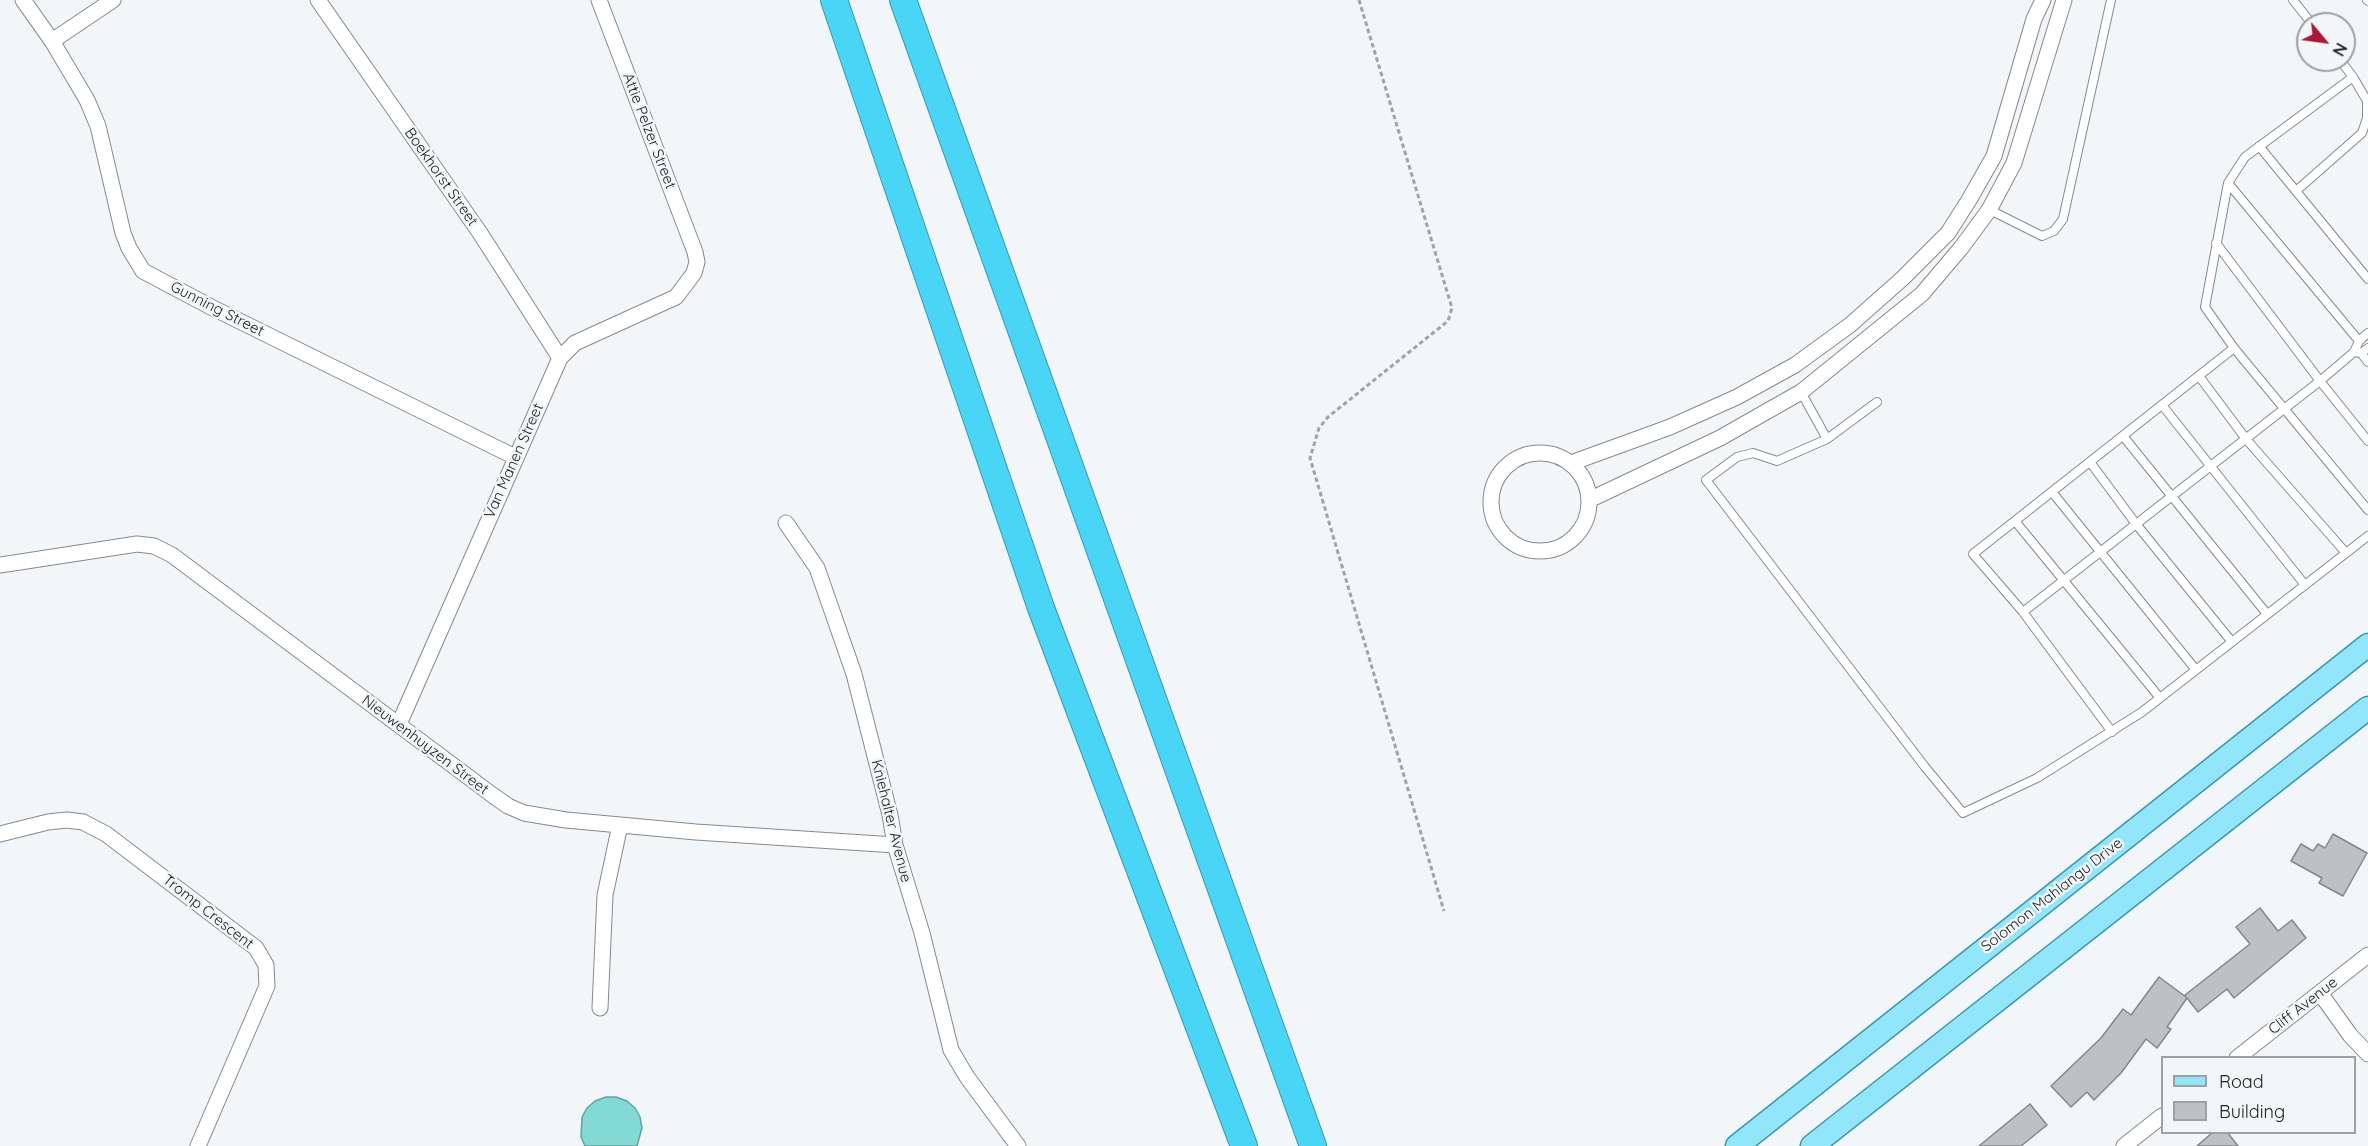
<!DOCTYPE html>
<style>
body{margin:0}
#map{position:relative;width:2368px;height:1146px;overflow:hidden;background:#f2f6f9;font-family:Quicksand,sans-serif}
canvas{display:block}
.legend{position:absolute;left:2161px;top:1056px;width:195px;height:78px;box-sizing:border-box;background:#f2f6f9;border:2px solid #9ea1a3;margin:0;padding:8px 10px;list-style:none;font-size:18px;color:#202122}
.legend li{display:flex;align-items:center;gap:12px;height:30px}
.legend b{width:30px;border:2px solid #9ea1a3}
.north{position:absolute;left:2296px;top:12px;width:60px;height:60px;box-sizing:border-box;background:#f2f6f9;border:2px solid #9ea1a3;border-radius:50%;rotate:119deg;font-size:16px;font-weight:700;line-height:24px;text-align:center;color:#202122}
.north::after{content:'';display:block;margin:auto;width:21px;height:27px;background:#ac1738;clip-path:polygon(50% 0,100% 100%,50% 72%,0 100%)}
</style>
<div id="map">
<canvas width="2368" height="1146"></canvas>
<ul class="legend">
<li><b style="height:8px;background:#92e6fa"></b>Road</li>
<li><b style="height:16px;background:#bec0c4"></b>Building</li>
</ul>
<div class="north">N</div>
</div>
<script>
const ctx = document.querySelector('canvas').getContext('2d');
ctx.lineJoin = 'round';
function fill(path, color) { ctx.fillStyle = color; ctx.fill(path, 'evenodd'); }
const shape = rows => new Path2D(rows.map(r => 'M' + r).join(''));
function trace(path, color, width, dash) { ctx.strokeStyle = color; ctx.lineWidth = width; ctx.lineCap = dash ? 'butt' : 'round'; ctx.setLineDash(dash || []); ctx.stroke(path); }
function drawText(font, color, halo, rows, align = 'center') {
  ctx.font = font + ' Quicksand,sans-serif'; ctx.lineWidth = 5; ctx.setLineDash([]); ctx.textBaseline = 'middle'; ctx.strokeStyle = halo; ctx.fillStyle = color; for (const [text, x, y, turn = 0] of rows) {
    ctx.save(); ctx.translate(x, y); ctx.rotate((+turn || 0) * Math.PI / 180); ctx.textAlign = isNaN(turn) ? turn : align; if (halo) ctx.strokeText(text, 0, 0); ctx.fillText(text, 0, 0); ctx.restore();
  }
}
const water = shape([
 [606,1097,616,1097,627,1101,635,1108,640,1117,642,1128,637,1146,585,1146,581,1137,582,1117,587,1108,595,1101,606,1097]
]);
const building = shape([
 [2333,834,2367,853,2343,896,2319,883,2322,878,2291,861,2301,844,2313,851,2318,844,2325,848,2333,834],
 [2260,908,2278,931,2292,920,2306,938,2234,998,2227,989,2198,1012,2187,998,2167,1027,2171,1029,2157,1048,2146,1039,2121,1073,2094,1100,2087,1092,2071,1107,2051,1086,2101,1038,2123,1009,2131,1015,2159,977,2186,997,2185,995,2250,944,2236,927,2260,908],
 [2030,1104,2047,1125,2021,1146,1979,1146,2030,1104],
 [2213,1132,2227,1132,2238,1146,2197,1146,2213,1132]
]);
const path = shape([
 [1359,0,1452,308,1448,321,1328,417,1319,428,1310,458,1444,911]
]);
const lane = shape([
 [2293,0,2312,24],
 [2367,0,2368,1],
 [2259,146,2368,279],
 [2228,183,2359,341],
 [2296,191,2362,133,2367,118,2367,101,2353,77],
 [1990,210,2042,236,2054,231,2063,219,2111,0],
 [2216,243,2320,381,2368,441],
 [2368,333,2359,341,2354,352,2361,353,2368,348],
 [2234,348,2368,510],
 [2361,353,2368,362],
 [2199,376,2246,439,2346,553],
 [1801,392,1827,439,1877,402],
 [2162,405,2305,585],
 [2123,436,2267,614],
 [1827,439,1777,461,1753,453,1737,457,1706,480,1925,767,1963,813,2037,778,2142,712,2368,536],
 [2090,462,2136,524,2232,642],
 [2052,492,2196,670],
 [2015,521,2160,698],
 [2023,612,2320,381,2354,352],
 [2112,732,2023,612,1973,554,2234,348,2205,307,2228,183,2245,157,2353,77,2340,60]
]);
const street = shape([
 [23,0,52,41,87,100,98,126,123,233,129,248,143,271,211,307,515,457],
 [318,0,480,233,560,358],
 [52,41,113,0],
 '1491 502a49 49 0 1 1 98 0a49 49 0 1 1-98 0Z',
 [1571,463,1670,427,1737,397,1795,365,1850,325,1903,278,1948,233,1969,200,1994,156,2034,19,2043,0],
 [1589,500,1720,438,1801,392,1922,294,1961,248,1989,210,2014,163,2064,0],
 [786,523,817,568,854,674,890,815,895,845,922,933,951,1050,967,1077,1018,1146],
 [0,565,137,544,154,546,172,555,204,579,491,794,508,806,524,813,566,820,696,832,895,845],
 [399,724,560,358,575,343,676,297,694,273,697,262,695,252,599,0],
 [0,834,48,822,67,820,83,822,106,834,256,948,266,965,267,986,198,1146],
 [2320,993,2350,1035,2368,1054],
 [600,1008,605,895,620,825],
 [2237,1058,2368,955],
 [2124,1146,2162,1116]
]);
const primary = shape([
 [1737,1146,2368,645],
 [1812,1146,2368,708]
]);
const highway = shape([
 [834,0,1041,608,1244,1146],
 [903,0,1313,1146]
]);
const streetNames = [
 ["Attie Pelzer Street",649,131,69],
 ["Boekhorst Street",441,177,55],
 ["Gunning Street",217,309,27],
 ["Van Manen Street",514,461,-66],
 ["Nieuwenhuyzen Street",425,745,37],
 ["Kniehalter Avenue",891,821,76],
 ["Solomon Mahlangu Drive",2052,895,-38],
 ["Tromp Crescent",208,912,38],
 ["Cliff Avenue",2303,1006,-38]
];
fill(water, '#83dad4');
trace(water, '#65a29f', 1.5);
fill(building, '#bec0c4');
trace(building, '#86878a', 1.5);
trace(lane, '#878a8d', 10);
trace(street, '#878a8d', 17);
trace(primary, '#3b97ac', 25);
trace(highway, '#3b97ac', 28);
trace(path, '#a1a4a6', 3, [4.5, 3]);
trace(lane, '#fff', 8);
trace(street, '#fff', 15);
trace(primary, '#92e6fa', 22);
trace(highway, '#49d6f6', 26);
drawText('15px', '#202122', '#f2f6f9', streetNames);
</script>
